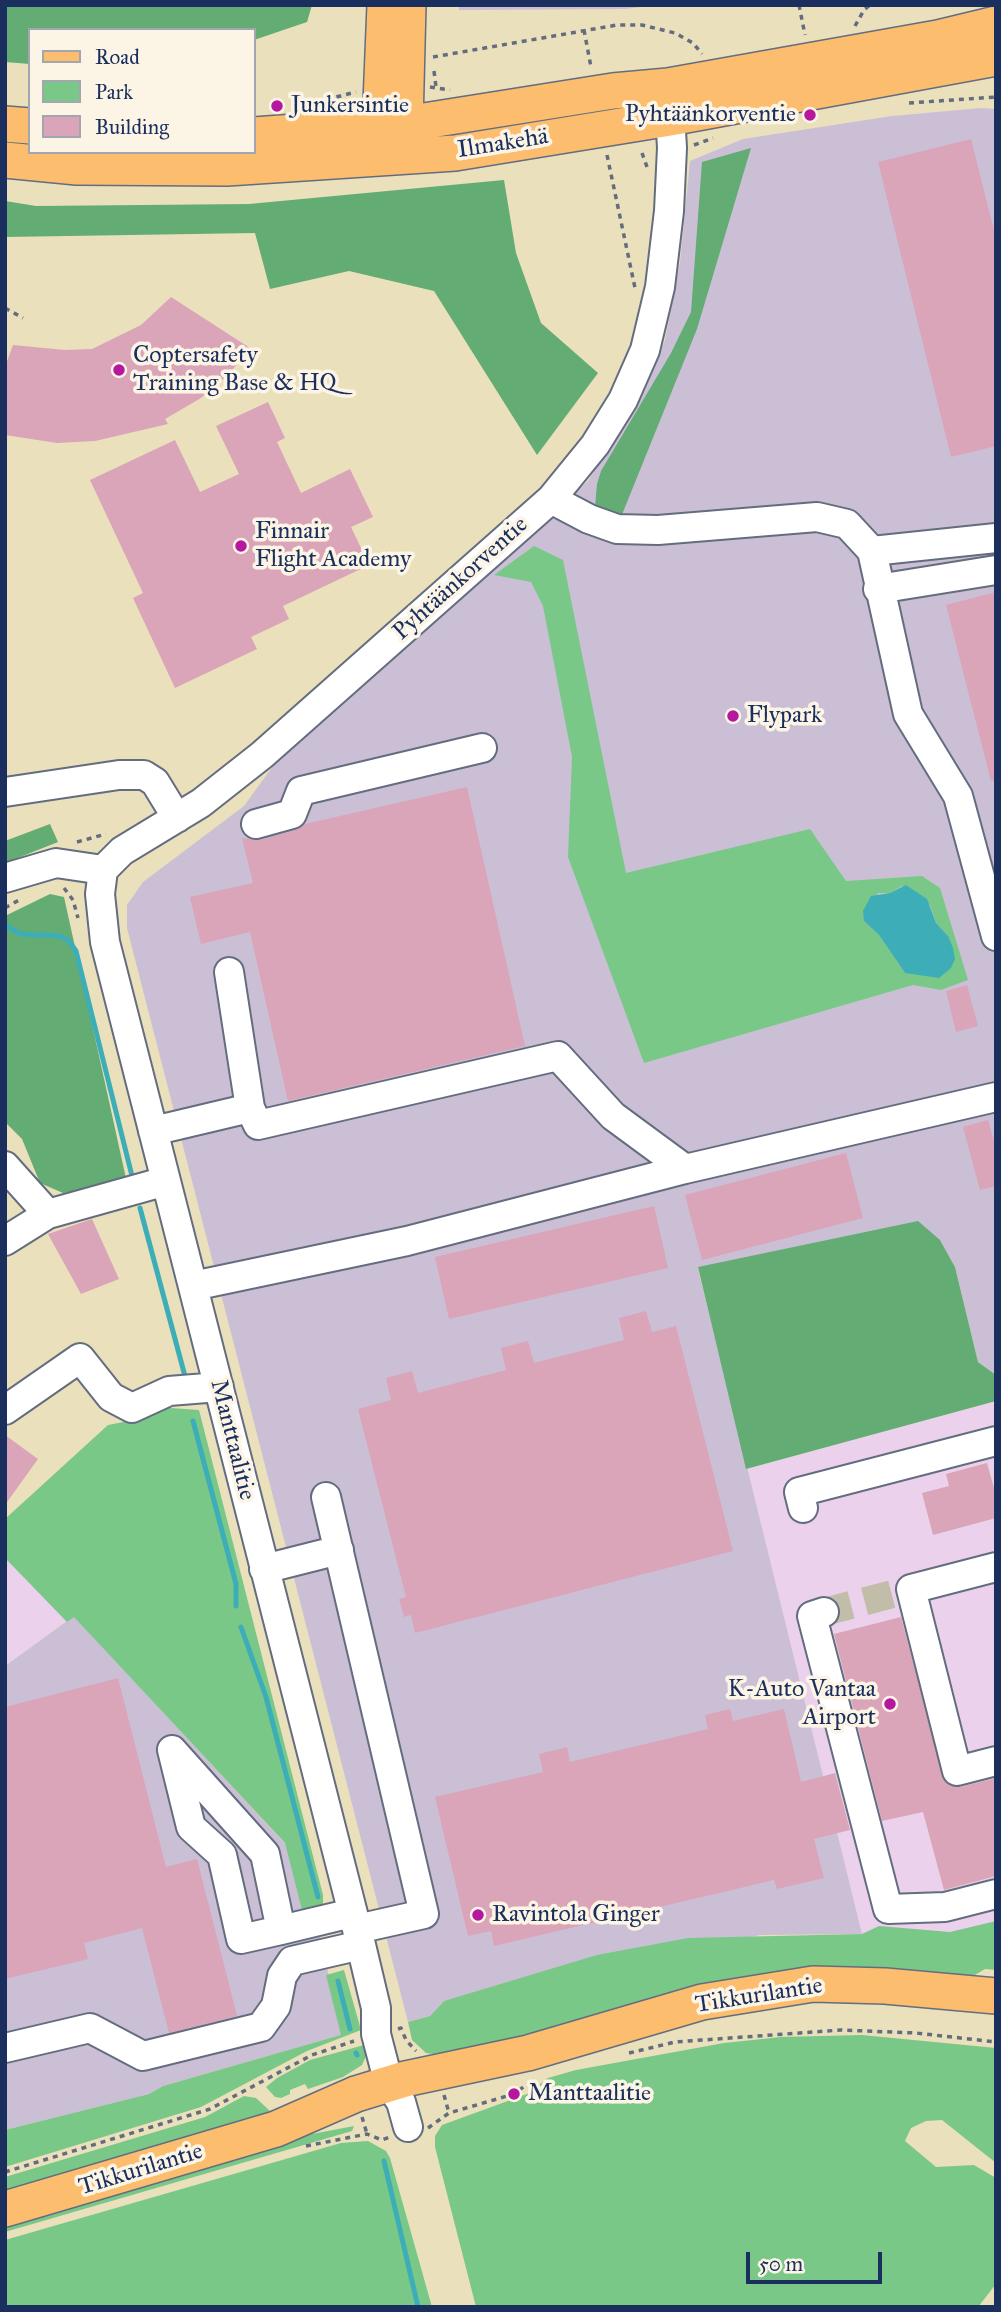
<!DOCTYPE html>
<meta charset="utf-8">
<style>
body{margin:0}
#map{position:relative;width:1001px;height:2312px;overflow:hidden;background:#eae0bc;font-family:"IM FELL Great Primer",serif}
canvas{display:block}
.frame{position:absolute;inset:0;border:7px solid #1b2f5e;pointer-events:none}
.legend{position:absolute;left:28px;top:28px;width:228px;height:126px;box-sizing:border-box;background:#fcf5e5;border:2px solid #a2a6af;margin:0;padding:9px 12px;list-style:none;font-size:21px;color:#1b2f5e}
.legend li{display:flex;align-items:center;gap:14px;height:35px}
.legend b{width:35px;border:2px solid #a2a6af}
.scale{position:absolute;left:746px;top:2252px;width:136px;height:32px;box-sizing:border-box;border:4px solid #1b2f5e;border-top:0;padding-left:9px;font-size:21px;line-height:24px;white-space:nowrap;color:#1b2f5e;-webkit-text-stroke:5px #fcf5e5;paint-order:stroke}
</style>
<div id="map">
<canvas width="1001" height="2312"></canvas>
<div class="frame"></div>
<ul class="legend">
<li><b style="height:9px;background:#fcbd6f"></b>Road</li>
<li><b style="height:19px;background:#7ac888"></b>Park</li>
<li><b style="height:19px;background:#daa4b9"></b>Building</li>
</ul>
<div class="scale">50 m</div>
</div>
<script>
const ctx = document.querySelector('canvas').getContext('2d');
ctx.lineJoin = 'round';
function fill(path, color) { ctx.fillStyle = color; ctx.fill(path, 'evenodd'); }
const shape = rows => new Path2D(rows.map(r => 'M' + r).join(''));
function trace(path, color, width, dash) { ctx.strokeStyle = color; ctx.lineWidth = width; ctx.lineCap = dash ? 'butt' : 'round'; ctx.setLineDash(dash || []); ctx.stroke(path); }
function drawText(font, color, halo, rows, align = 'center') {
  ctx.font = font + ' "IM FELL Great Primer",serif'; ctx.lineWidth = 7; ctx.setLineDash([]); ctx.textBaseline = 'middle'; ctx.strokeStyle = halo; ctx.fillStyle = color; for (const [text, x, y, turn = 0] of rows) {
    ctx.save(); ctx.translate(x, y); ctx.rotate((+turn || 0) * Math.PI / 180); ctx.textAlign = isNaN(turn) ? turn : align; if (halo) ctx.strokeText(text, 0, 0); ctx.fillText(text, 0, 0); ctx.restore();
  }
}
const built = shape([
 [996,1401,996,1947,862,1934,746,1469],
 [5,1542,74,1616,5,1666]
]);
const industrial = shape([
 [459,5,659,5,625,9,459,10],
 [981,108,996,109,996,1375,978,1362,955,1267,940,1240,698,1268,862,1934,760,1935,444,2001,430,2016,408,2022,127,928,127,905,143,882,244,806,273,766,588,481,645,390,665,340,680,262,690,161,743,139,892,116],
 [74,1616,304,1864,342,2035,163,2086,149,2094,5,2130,5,1666]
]);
const green = shape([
 [534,546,563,560,626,873,810,829,846,881,922,876,940,888,968,980,941,990,913,985,644,1063,568,857,572,757,543,606,531,582,494,575],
 [902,886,930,905,936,923,948,936,905,973,879,935,864,921,878,893,890,893],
 [157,1407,199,1410,323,1895,323,1904,303,1914,285,1843,74,1617,67,1622,5,1558,5,1519,108,1425,149,1417],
 [996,1921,996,1970,985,1969,968,1979,929,1981,453,2057,426,2053,412,2040,408,2022,430,2016,444,2001,597,1955,688,1938,862,1934,879,1926,950,1932],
 [344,1970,361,2030,307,2051,201,2107,5,2167,5,2130,149,2094,163,2086,341,2035,326,1975],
 [862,2035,996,2048,996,2163,942,2120,926,2121,911,2128,905,2141,936,2167,974,2165,996,2178,996,2284,978,2307,476,2307,435,2147,435,2136,442,2125,527,2094,548,2078,576,2070,724,2043,781,2037],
 [364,2045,366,2056,362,2065,343,2077,308,2089,305,2084,290,2090,290,2094,281,2098,275,2097,266,2087,277,2078,310,2060],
 [244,2096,256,2098,270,2111,245,2124,5,2196,5,2177,205,2117],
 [354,2126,352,2131,5,2232,5,2224,312,2134],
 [368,2141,386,2151,390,2158,432,2307,5,2307,5,2240,341,2143]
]);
const forest = shape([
 [5,5,312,5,307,22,254,40,254,30,30,30,30,64,5,62],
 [751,148,697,329,619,522,595,507,597,484,601,471,671,353,691,312,702,162],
 [504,180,516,253,541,323,598,373,537,455,434,291,349,271,270,289,255,233,5,237,5,201,36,206,249,204],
 [50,824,58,842,5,863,5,841],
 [50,894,64,897,127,1183,63,1193,40,1183,22,1139,5,1122,5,916],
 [918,1221,940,1240,955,1267,978,1362,996,1375,996,1401,746,1469,698,1267]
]);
const water = shape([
 [906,885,927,899,936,923,948,936,953,948,955,959,951,968,939,978,905,973,879,935,864,921,863,911,871,896,890,893]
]);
const stream = shape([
 [5,925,20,934,60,936,69,941,76,951,132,1176],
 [140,1208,186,1380],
 [193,1421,236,1584,236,1606],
 [241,1627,266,1697,318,1897],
 [338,1981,350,2029],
 [356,2053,357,2055],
 [384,2161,418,2307]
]);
const building = shape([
 [971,139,996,238,996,446,951,457,878,162],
 [171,297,250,348,229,374,201,398,165,419,168,424,95,441,57,443,5,435,5,367,13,345,65,350,92,349,141,325],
 [268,402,285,438,277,442,301,493,350,469,373,517,351,527,369,565,283,606,289,619,251,637,257,649,175,688,133,598,143,593,90,480,175,440,200,492,239,474,216,426],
 [996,592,996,780,991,781,946,605],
 [467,787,525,1046,288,1101,250,932,201,944,190,897,253,883,242,838,260,840,296,830,305,824],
 [967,985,978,1026,956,1032,946,991],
 [988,1120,996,1148,996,1186,980,1190,963,1127],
 [846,1153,863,1218,702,1260,685,1195],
 [654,1206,668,1268,449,1319,435,1257],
 [92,1219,119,1279,81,1294,48,1234],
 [646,1311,652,1332,676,1326,733,1551,415,1633,411,1615,404,1617,399,1599,406,1597,358,1409,391,1400,386,1378,412,1371,418,1393,506,1370,501,1348,528,1341,534,1363,624,1340,619,1318],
 [5,1435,38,1459,5,1505],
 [987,1463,996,1495,996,1518,933,1535,922,1493,949,1486,946,1474],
 [901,1617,945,1782,960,1787,996,1778,996,1876,944,1890,923,1812,882,1821,834,1634],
 [118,1678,166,1867,197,1859,237,2016,169,2033,142,1928,84,1943,88,1959,5,1979,5,1707],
 [730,1709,733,1721,784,1709,801,1782,835,1773,850,1830,814,1839,824,1878,777,1889,774,1880,494,1946,491,1931,468,1936,435,1797,543,1772,539,1754,567,1747,570,1762,708,1729,705,1715]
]);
const minorTunnel = shape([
 [824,1612,904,1591]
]);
const path = shape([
 [799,5,805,35],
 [855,26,864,10,870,5],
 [584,30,591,67],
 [433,57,617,25,642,25,675,33,693,43,702,54],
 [434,71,436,87],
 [430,87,450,90],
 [317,102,356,92],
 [909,103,996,97],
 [694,145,713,138],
 [642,153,647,167],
 [607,155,635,288],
 [5,308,23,318],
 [77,842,106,834],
 [64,888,73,900,78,918],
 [5,908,21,899],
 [398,2029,401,2028,406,2040,416,2051],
 [629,2053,675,2042,841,2030,916,2033,996,2042],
 [444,2095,449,2113],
 [362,2117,367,2134],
 [428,2128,449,2113,514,2094,534,2079],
 [306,2146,367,2134,382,2140,390,2137],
 [5,2172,210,2109,312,2055,354,2041]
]);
const minor = shape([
 [551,499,589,519,617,529,658,530,817,517,847,524,872,551,908,714,958,796,996,936],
 [872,551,996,538],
 [878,589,996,570],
 [5,792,119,775,144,775,155,782,177,818],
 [256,824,292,814,301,791,482,748],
 [103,870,100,894,105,942,361,1945,376,2008,376,2034,389,2084,401,2102,408,2127],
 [103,870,122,851,201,803,262,755,551,499,595,445,623,400,645,350,660,287,669,211,672,148,669,97],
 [5,878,56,863,103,870],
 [229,972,250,1108,258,1125,558,1056,613,1116,685,1169,996,1097],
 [153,1131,250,1108],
 [5,1166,48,1214],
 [5,1241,48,1214,166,1181],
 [193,1286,407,1241,685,1169],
 [5,1410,80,1358,111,1397,132,1408,169,1391,219,1387],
 [326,1497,424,1914,357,1929],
 [803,1508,799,1492,996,1441],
 [996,1567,911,1589,957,1771,996,1761],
 [264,1569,339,1550],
 [824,1612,812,1616,888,1909,945,1907,996,1894],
 [281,1930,265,1854,172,1750,191,1827,222,1855,241,1939,281,1930,352,1913],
 [5,2048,90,2028,143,2056,261,2027,276,2006,282,1976,292,1961,361,1945]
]);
const major = shape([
 [385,5,380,127,389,147],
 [5,124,30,126],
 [254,135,405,124,613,91,668,86,938,38,996,24],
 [397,146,405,124,408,5],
 [5,160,77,167,227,168,455,153,670,118,996,58],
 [5,2209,276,2129,356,2094,405,2079,528,2053,702,2002,813,1984,885,1986,996,1996]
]);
const markers = [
 [277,106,7,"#b5179e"],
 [810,115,7,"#b5179e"],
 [119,370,7,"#b5179e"],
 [241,546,7,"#b5179e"],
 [733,716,7,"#b5179e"],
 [890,1704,7,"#b5179e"],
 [478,1915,7,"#b5179e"],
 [514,2094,7,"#b5179e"]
];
const poiNames = [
 ["Junkersintie",291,106],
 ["Pyhtäänkorventie",796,115,"right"],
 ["Coptersafety",133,356],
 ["Training Base & HQ",133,384],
 ["Finnair",255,532],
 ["Flight Academy",255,560],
 ["Flypark",747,716],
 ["K-Auto Vantaa",876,1690,"right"],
 ["Airport",876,1718,"right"],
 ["Ravintola Ginger",492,1915],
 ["Manttaalitie",528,2094]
];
const streetNames = [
 ["Ilmakehä",503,144,-9],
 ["Pyhtäänkorventie",461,579,-42],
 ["Manttaalitie",232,1440,76],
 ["Tikkurilantie",759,1996,-9],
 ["Tikkurilantie",141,2170,-17]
];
fill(built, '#ebd1ec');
fill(industrial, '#cbbfd6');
fill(green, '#7ac888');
fill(forest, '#63ac74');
fill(water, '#3daeb8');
trace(stream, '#3daeb8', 5);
fill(building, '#daa4b9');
trace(minorTunnel, '#c1bda9', 28, [28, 14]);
trace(minor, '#636d7f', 32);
trace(major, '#636d7f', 38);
trace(path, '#636d7f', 3.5, [5, 5]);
trace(minor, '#fff', 28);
trace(major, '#fcbd6f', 35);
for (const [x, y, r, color] of markers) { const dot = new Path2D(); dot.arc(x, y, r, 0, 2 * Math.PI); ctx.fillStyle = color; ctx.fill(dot); trace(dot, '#fcf5e5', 2.5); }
drawText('24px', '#1b2f5e', '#fcf5e5', poiNames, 'left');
drawText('24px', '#1b2f5e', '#fcf5e5', streetNames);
</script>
